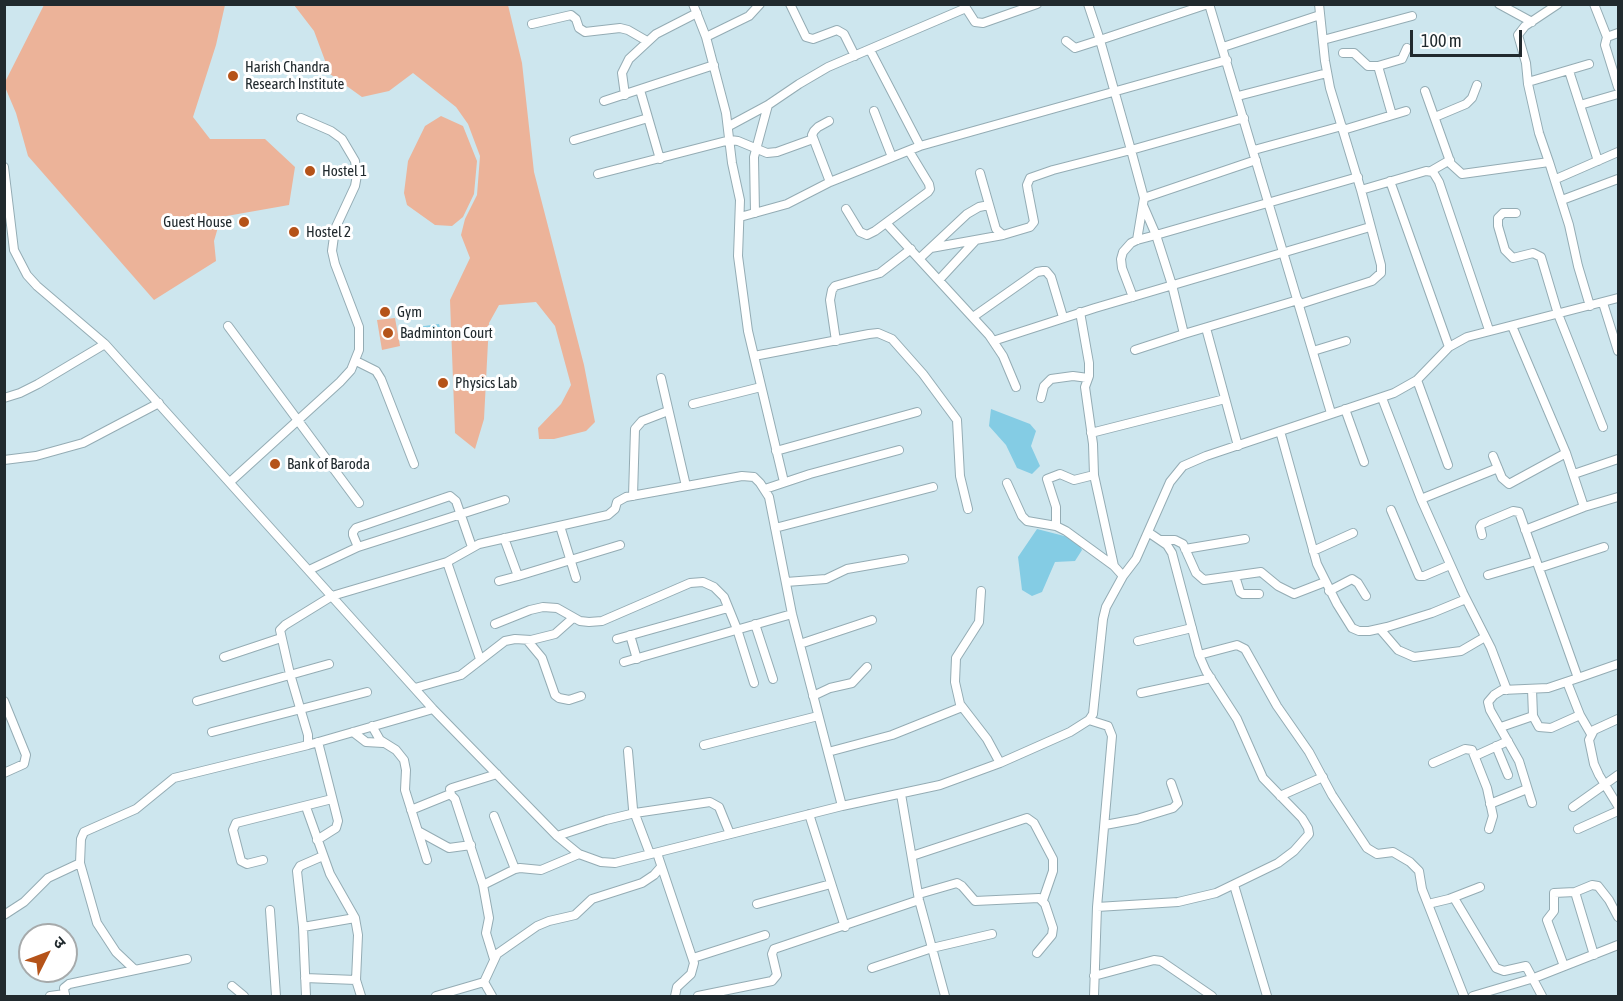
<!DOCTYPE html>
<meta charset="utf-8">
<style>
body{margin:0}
#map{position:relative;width:1623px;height:1001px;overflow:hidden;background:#cde6ee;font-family:"Asap Condensed","Noto Sans Devanagari",sans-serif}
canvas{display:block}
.frame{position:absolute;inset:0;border:6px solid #212a2e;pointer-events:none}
.north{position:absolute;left:18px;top:923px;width:60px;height:60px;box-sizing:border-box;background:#fff;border:2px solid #a6aaab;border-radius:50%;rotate:48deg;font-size:16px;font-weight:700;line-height:24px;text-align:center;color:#212a2e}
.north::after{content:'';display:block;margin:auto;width:21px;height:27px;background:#b55319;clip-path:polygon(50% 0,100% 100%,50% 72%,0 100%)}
.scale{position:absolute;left:1410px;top:30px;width:112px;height:27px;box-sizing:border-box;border:3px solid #212a2e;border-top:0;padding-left:8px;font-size:18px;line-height:21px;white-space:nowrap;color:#212a2e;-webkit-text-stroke:4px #fff;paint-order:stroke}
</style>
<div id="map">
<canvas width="1623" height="1001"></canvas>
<div class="frame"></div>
<div class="north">उ</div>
<div class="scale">100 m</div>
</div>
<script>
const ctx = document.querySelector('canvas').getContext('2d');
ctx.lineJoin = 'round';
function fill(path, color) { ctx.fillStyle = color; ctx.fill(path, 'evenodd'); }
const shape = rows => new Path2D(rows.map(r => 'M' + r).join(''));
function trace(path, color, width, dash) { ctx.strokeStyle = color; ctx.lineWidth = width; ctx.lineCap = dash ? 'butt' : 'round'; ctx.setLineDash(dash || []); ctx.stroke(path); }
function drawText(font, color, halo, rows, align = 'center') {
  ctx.font = font + ' "Asap Condensed",sans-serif'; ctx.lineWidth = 6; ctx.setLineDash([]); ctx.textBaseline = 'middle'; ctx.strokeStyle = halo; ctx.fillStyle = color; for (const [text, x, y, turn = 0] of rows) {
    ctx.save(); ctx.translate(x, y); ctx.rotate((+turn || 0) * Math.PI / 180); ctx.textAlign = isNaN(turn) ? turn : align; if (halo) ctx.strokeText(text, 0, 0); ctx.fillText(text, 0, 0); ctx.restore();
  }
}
const green = shape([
 [44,5,225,5,216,45,193,117,210,139,265,139,295,167,289,205,221,217,214,241,216,261,154,300,28,156,16,113,5,87,5,82],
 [294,5,508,5,522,63,534,172,584,365,595,422,586,431,554,439,539,439,538,428,561,404,571,385,555,326,536,302,499,305,489,323,484,419,475,449,455,433,450,300,470,258,461,235,465,219,477,195,480,156,468,124,456,107,413,73,389,91,362,97,330,74,314,31],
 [441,116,463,126,477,161,474,194,463,217,452,226,435,225,407,205,404,193,408,161,425,126],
 [395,318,400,346,382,350,377,320]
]);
const water = shape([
 [439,324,442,334,419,338,417,327],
 [991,409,1030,424,1036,431,1031,446,1040,466,1032,474,1017,468,1006,445,989,426],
 [1037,529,1076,539,1082,550,1075,561,1055,562,1042,592,1032,596,1022,590,1018,557]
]);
const minor = shape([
 [693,4,706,37,726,113,732,163,740,200,738,256,748,331,784,482],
 [790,4,806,37,813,39,837,30,844,34,855,56],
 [1208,4,1100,40,1131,150,1244,118],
 [1209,4,1331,413],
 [1499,4,1532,22],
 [1594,4,1607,37],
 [532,24,571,15,576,19,579,28,585,32,620,28,628,30,647,41],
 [1618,33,1607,37,1605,45,1618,87],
 [706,37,749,16,760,4],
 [1323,40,1412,16],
 [1066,41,1075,48,1100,40,1088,4],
 [1223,47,1320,15],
 [870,50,920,146],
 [1343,53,1354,53,1368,66,1378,66,1402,59,1407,48],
 [1378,66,1392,115],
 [1569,71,1598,161],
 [1528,82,1589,64],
 [640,90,660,159],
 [1425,91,1451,164,1462,174,1549,162,1569,225,1578,266,1590,306],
 [625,95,622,73,629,59,656,34,697,13],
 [1238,96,1327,73],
 [604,101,714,65],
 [1580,105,1618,94],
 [874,111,892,157],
 [1435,117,1466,104,1472,98,1477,85],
 [829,121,818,127,814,131,812,135,830,182],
 [729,126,768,105],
 [1343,130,1406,111],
 [574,140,648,118],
 [1254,150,1342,126],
 [1549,162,1539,133,1528,84,1526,63,1518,35,1525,26,1558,4],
 [4,167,14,250,27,275,37,286,105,344,433,709,557,836,579,854,601,862,615,863,842,806,940,785,1000,763,1070,732,1089,720,1093,714,1103,619,1106,607,1123,576,1136,559,1170,482,1183,466,1206,456,1394,393,1417,380,1449,347,1467,337,1618,298],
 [1431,171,1450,160],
 [980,173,996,229,1003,235,1030,227,1034,222,1028,191,1027,185,1030,178,1053,170,1131,150,1144,198,1137,240],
 [598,174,730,140,738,141,767,153,777,152,813,139],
 [1556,179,1618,152],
 [1390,181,1449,347],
 [1361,190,1426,171,1433,172,1439,182,1489,330],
 [1144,198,1256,160],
 [1562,200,1618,179],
 [846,209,860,232,867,235,875,231,928,192,930,189,929,184,909,151],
 [755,213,754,157,768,105,799,84,828,67,966,8,975,22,983,23,1037,4],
 [1516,213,1503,213,1498,218,1498,226,1505,250,1513,258,1533,253,1541,257,1558,314,1603,427],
 [740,217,787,204,830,182,920,146,1227,60],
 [886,223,989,335,1003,356,1016,387],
 [931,248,1003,235],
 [920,258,967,214,979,207,989,205],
 [939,280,975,241],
 [1133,297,1122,268,1121,259,1123,252,1131,243,1137,240,1156,235,1143,205],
 [1298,300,1184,334,1172,285,1156,235,1358,177],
 [1603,303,1618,351],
 [1300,304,1372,281,1381,273,1381,265,1361,190,1330,88,1325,61,1319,4],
 [1080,312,1089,363,1089,376,1085,387,1093,444,1094,475,1114,566],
 [973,317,1037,272,1043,271,1046,271,1051,277,1063,317],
 [228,326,359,503],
 [1512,326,1566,453,1584,507],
 [1206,328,1238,446],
 [836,341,830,300,832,290,835,286,880,273,911,249],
 [993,341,1095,308,1370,227],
 [1135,350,1184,334],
 [1313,351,1346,341],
 [754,356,869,334,878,333,892,339,923,374,957,420,960,476,968,509],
 [356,361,376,371,381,379,414,464],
 [661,378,686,486],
 [1417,380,1448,465],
 [4,398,20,393,38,384,105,344],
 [1041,398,1044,386,1051,379,1073,376,1088,378],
 [1382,398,1421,499,1463,593,1491,648,1507,690],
 [693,404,761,387],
 [1345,409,1364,462],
 [1280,431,1317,564,1337,604,1352,628,1359,631,1369,631,1387,627,1432,613,1466,599],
 [1091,433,1225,399],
 [776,451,917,412],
 [1493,456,1502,478,1509,484,1566,453],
 [4,460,36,456,83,443,159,403],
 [1574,474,1618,459],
 [230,482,340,382,351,370,359,350,359,327,335,264,332,251,335,229,355,186,357,175,355,161,342,139,331,131,301,118],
 [1007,483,1022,516,1027,521,1056,526,1066,531,1114,566,1123,576],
 [765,489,810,474,899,450],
 [633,496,635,429,642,421,668,411],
 [1421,499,1498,468],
 [1391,510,1419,576,1424,576,1450,565],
 [560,526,576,578],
 [1056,526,1056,507,1047,479,1060,474,1074,480,1094,475],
 [775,528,933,487],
 [1525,530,1584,507,1618,497],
 [1482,535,1480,527,1482,524,1513,511,1519,512,1578,678,1618,664],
 [504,538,518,576,620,545],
 [1161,540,1175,540,1183,544,1196,573,1204,580,1261,572,1278,586,1294,594,1325,582],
 [358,547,353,535,353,532,356,528,450,496,456,501,472,547],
 [1185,549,1245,539],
 [1313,551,1353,533],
 [447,562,480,659],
 [1539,568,1604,547],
 [309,570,358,547,505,500],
 [1488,575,1536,561],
 [1235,576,1240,592,1243,594,1259,594],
 [499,581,518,576],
 [786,582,826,579,847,569,904,559],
 [981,591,979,622,956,658,955,682,960,704,987,739,1000,763],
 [1329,591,1352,579,1358,583,1366,596],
 [495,624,530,610,543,607,557,608,580,621,589,622,602,621,690,583,703,582,714,587,724,597,737,629,754,683],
 [755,624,773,679],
 [1380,629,1398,650,1414,657,1461,651,1485,637],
 [630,635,637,659],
 [617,639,728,608],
 [527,640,542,658,555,695,559,698,569,700,581,696],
 [1138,641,1192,628],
 [800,644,872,620],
 [1199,655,1237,645,1245,649,1277,706,1309,752,1332,795,1367,848,1377,854,1393,852,1410,862,1419,871,1422,889,1464,996],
 [224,657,281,638],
 [624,662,792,614],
 [1567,682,1580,715,1591,734],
 [415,688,461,675,505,641,515,639,531,640,555,634,573,618],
 [1532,689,1533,716,1539,727,1551,728,1580,715],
 [1141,693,1211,678],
 [813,696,830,688,852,683,867,667],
 [4,701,26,755,24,764,4,773],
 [197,701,329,664],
 [1618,719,1594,730,1589,740,1594,764,1599,775,1618,806],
 [1089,720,1108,726,1112,736,1097,907,1094,996],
 [372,726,380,740,396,750,404,760,406,770,405,790,427,860],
 [1501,727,1533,716],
 [212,732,367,692],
 [353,732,366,742,383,743],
 [308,745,433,709],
 [704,745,818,716],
 [1496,746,1508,775],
 [628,751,633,809,650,854],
 [828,752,892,735,962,707],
 [1475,756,1508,741],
 [1433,763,1465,749,1472,750,1487,788,1493,816,1489,829],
 [901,794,919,900,945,996],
 [451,795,450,789,452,788,497,774],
 [1280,796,1323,777],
 [1532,803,1519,761,1490,710,1488,702,1494,695,1502,690,1548,688,1578,678],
 [1490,804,1527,789],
 [306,807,330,874,355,918,358,935,356,980,361,996],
 [1573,807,1618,775],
 [411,810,448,795,451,795,455,799,483,885,489,918,486,933,494,959],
 [809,814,845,927],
 [494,816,515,869],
 [1105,825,1137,819,1173,808,1178,803,1171,783],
 [1578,829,1618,811],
 [418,831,449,848,471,845],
 [557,836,606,820,635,813,710,802,719,807,730,834],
 [317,840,336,828,338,821,318,742],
 [657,853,694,963,691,974,677,987,675,996],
 [912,856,1027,818,1034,823,1053,859,1053,871,1043,900],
 [263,860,247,864,241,861,233,830,236,823,332,799],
 [80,863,97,923,116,952,135,970],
 [483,885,515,869,520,868,541,870,579,854],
 [1234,885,1267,996],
 [1575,892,1594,955],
 [919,894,957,883,962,886,975,901,1039,898,1045,904,1053,928,1052,935,1037,953],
 [1454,898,1496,968,1504,971,1526,966,1542,996],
 [757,904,831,884],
 [1428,904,1449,899,1480,887],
 [1097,907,1178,902,1216,893,1278,863,1294,851,1309,834,1308,828,1302,818,1263,778,1237,719,1206,671,1199,655,1172,553,1167,545,1148,532],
 [270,910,276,996],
 [4,915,24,902,48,878,80,863,81,839,84,832,136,809,174,778,308,745,308,735,290,674,280,630,285,625,332,596,447,562,479,544,608,515,615,509,617,502,626,497,742,476,754,477,760,483,769,497,792,614,842,806],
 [303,927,355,918],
 [693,958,765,935],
 [1564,966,1547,920,1554,911,1554,893,1575,892,1592,885,1598,886,1609,900,1618,917],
 [872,968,932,948,992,934],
 [1094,976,1154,960,1161,961,1212,996],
 [305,978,356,980],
 [484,982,492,996],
 [232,986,244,996],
 [50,996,65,994],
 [65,996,64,988,69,984,187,959],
 [306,996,303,927,297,871,300,866,323,856],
 [436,996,484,982,497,954,537,926,549,921,575,915,592,899,642,883,654,875,661,867],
 [698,996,772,981,777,975,772,954,774,949,919,900],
 [1473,996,1534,978,1618,945]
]);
const markers = [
 [233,76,6,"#b55319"],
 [310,171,6,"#b55319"],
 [244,222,6,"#b55319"],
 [294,232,6,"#b55319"],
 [385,312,6,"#b55319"],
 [388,333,6,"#b55319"],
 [443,383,6,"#b55319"],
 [275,464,6,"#b55319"]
];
const poiNames = [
 ["Harish Chandra",245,67],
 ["Research Institute",245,84],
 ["Hostel 1",322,171],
 ["Guest House",232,222,"right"],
 ["Hostel 2",306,232],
 ["Gym",397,312],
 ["Badminton Court",400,333],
 ["Physics Lab",455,383],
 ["Bank of Baroda",287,464]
];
fill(green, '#ecb399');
fill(water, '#84cce4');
trace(minor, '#94acb4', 10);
trace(minor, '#fff', 8);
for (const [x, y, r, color] of markers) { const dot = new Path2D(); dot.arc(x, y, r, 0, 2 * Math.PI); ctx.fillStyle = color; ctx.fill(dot); trace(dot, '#fff', 2); }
drawText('15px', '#212a2e', '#fff', poiNames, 'left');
</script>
